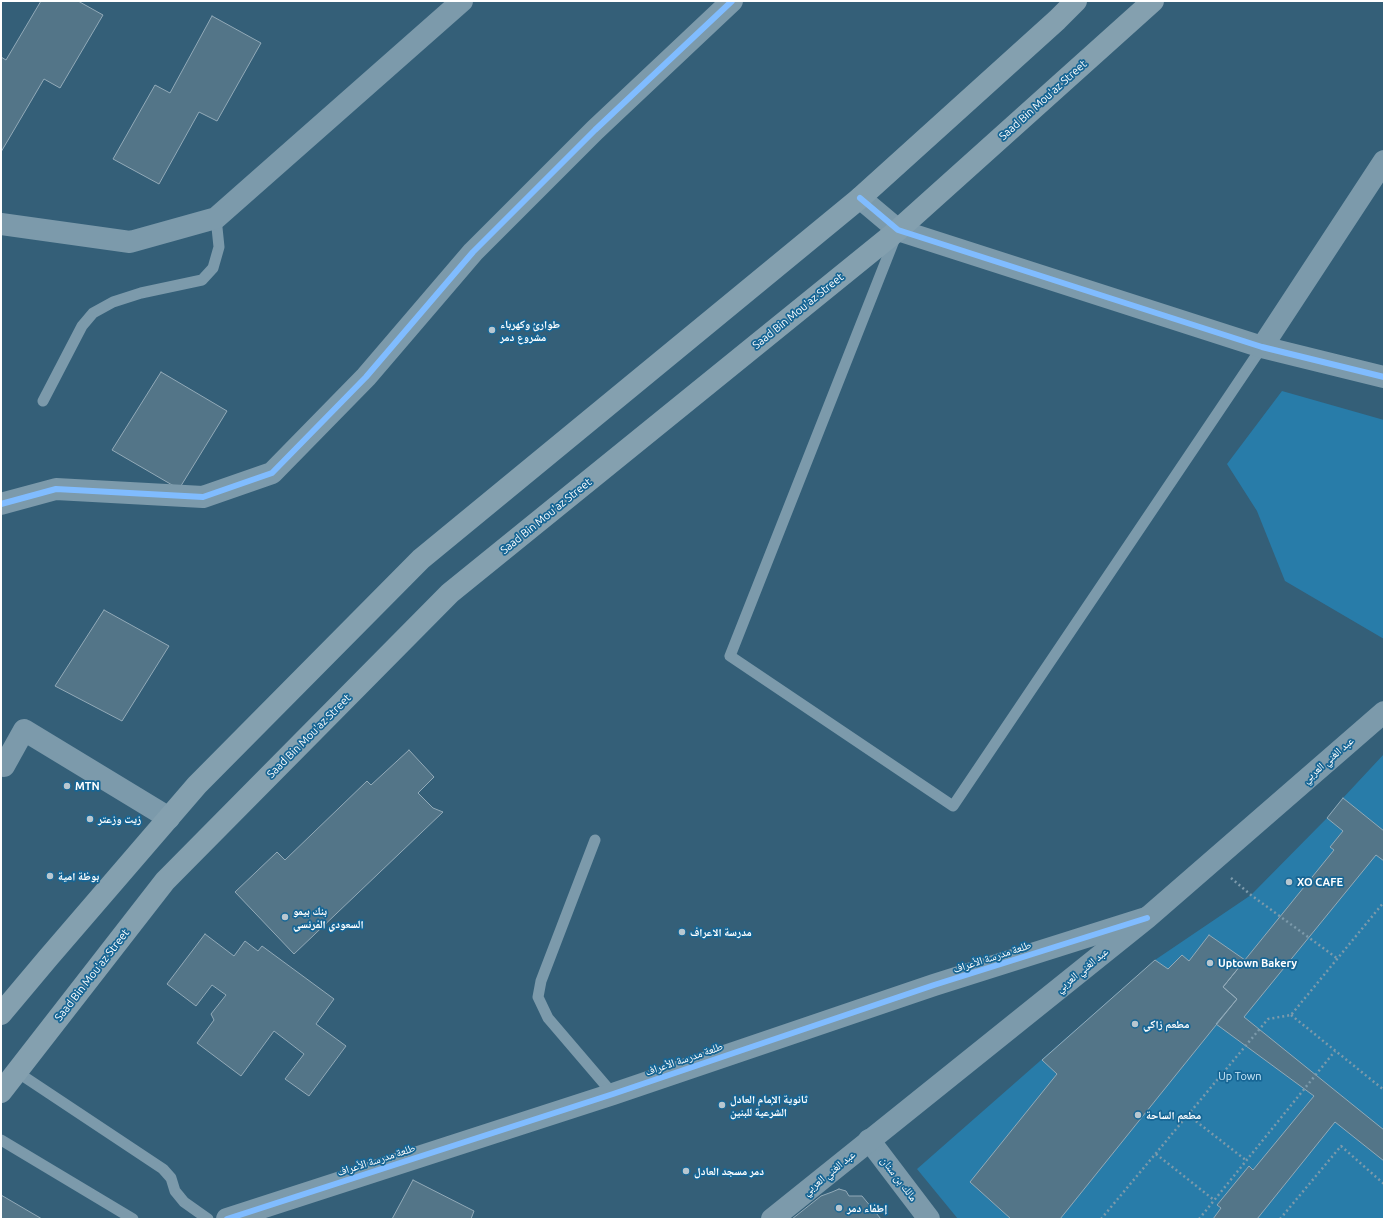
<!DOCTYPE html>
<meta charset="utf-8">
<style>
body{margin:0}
#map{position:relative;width:1385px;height:1220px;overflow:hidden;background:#345f78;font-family:Ubuntu,sans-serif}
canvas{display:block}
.frame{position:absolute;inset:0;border:2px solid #fff;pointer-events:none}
</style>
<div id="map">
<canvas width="1385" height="1220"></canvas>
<div class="frame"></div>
</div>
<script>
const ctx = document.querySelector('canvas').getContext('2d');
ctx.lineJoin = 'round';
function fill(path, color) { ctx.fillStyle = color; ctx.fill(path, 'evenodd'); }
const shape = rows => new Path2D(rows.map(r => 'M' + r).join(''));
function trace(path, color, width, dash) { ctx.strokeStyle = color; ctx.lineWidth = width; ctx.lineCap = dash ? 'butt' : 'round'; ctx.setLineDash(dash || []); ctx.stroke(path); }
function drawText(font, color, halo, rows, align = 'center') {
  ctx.font = font + ' Ubuntu,"Noto Naskh Arabic",sans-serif'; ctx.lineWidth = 3.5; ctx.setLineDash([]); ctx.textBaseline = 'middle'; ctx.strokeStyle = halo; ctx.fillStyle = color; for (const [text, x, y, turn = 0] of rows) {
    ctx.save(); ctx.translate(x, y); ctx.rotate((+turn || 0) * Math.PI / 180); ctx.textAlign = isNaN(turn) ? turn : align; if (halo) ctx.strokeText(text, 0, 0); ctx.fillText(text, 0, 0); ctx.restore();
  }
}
const green = shape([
 [1282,391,1384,420,1384,639,1285,581,1257,511,1227,464],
 [1384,754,1384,1219,958,1219,917,1169,1155,960,1251,895,1327,818,1343,798]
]);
const building = shape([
 [41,1,78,1,103,15,60,88,44,79,1,152,1,57,6,60,41,1],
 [212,16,261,43,217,121,199,112,159,184,113,159,155,85,170,93,212,16],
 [161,372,227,411,179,489,112,450,161,372],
 [104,610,169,646,122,721,55,686,104,610],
 [409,750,434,777,418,793,433,808,443,812,294,954,235,892,277,852,285,860,367,781,371,785,409,750],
 [1343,798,1384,831,1384,861,1376,855,1244,1017,1384,1130,1384,1161,1335,1122,1257,1219,1213,1219,1221,1208,1217,1205,1249,1166,1253,1170,1314,1096,1216,1024,1237,999,1223,987,1334,850,1330,847,1343,831,1327,818,1343,798],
 [205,934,234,956,245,941,258,951,262,946,334,999,316,1024,346,1046,309,1096,285,1079,304,1054,274,1031,241,1076,197,1043,214,1020,211,1014,226,995,212,985,196,1006,167,984,205,934],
 [1209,935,1245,960,1223,987,1237,999,1060,1219,1011,1219,970,1182,1057,1074,1042,1060,1155,960,1168,969,1182,955,1189,961,1209,935],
 [413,1180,474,1211,471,1219,392,1219,413,1180],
 [839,1189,846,1191,849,1196,862,1196,881,1219,792,1219,821,1196,832,1192,839,1189],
 [1,1195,42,1219,1,1219,1,1195]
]);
const path = shape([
 [1231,878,1251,895,1338,959],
 [1291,1015,1384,1090],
 [1188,1115,1247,1161],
 [1156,1154,1214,1200],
 [1101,1219,1268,1019,1291,1015,1384,902],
 [1199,1219,1335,1051],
 [1280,1219,1341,1146,1384,1184]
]);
const service = shape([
 [895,238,730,656,953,806,1262,347],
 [43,401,82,326,93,313,113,302,141,293,202,280,213,268,219,247,216,218],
 [595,840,541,981,538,997,548,1018,613,1094],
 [17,1072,163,1169,171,1178,175,1191,184,1202,208,1219],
 [1,1140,133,1219]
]);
const minor = shape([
 [860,198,898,230,1262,347,1384,377],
 [1262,347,1384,161],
 [1,504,56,489,203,497,272,473,366,377,473,252,595,130,732,1],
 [4,766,24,730,169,818],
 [869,1140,929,1219],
 [227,1219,613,1094,934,985,1146,918]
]);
const tertiary = shape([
 [1,224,130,242,216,218,462,1],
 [772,1219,1147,918,1384,712]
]);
const secondary = shape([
 [1,1014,48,958,197,785,421,559,860,198,1057,20,1076,1],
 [1,1092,165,881,450,593,898,230,1153,1]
]);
const cycleway = shape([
 [860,198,898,230,1262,347,1384,377],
 [1,504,56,489,203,497,272,473,366,377,473,252,595,130,732,1],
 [227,1219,613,1094,934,985,1147,918]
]);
const markers = [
 [492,330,4,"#b8c7d0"],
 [67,786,4,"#b8c7d0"],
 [90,819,4,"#b8c7d0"],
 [50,876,4,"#b8c7d0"],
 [1289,882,4,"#b8c7d0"],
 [285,917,4,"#b8c7d0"],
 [682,932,4,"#b8c7d0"],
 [1210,963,4,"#b8c7d0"],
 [1135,1024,4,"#b8c7d0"],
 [722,1105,4,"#b8c7d0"],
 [1138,1115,4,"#b8c7d0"],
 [686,1171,4,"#b8c7d0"],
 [839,1208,4,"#b8c7d0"]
];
const streetNames = [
 ["Saad Bin Mou'az Street",1043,100,-42],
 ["Saad Bin Mou'az Street",798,311,-39],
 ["Saad Bin Mou'az Street",546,516,-39],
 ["Saad Bin Mou'az Street",309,736,-45],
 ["عبد الغني العربي",1328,760,-41],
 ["طلعة مدرسة الأعراف",992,957,-18],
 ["عبد الغني العربي",1082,970,-39],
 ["Saad Bin Mou'az Street",92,975,-52],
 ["طلعة مدرسة الأعراف",684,1059,-19],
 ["طلعة مدرسة الأعراف",376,1160,-18],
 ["عبد الغني العربي",829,1173,-39],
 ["مالك بن سنان",899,1179,53]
];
const poiNames = [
 ["طوارئ وكهرباء",500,324],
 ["مشروع دمر",500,337],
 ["MTN",75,786],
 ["زيت وزعتر",98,819],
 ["بوظة امية",58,876],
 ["XO CAFE",1297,882],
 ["بنك بيمو",293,911],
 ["السعودي الفرنسي",293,924],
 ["مدرسة الاعراف",690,932],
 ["Uptown Bakery",1218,963],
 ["مطعم زاكي",1143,1024],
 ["ثانوية الإمام العادل",730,1099],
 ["الشرعية للبنين",730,1112],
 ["مطعم الساحة",1146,1115],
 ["دمر مسجد العادل",694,1171],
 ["إطفاء دمر",847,1208]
];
const parkNames = [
 ["Up Town",1240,1076]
];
fill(green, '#287ca9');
fill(building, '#537588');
trace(building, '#92aab8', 1);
trace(path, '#7c9aab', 2.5, [2, 3]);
trace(service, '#7c9aab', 11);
trace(minor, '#7c9aab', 22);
trace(tertiary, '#7c9aab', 22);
trace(secondary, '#84a0af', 22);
trace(cycleway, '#80bcff', 6);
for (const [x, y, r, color] of markers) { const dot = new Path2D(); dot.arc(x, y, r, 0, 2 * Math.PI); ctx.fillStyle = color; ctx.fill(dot); trace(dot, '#176695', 1.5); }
drawText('11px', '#fff', '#176695', streetNames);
drawText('bold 11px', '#fff', '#176695', poiNames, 'left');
drawText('11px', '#cfecfc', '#176695', parkNames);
</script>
